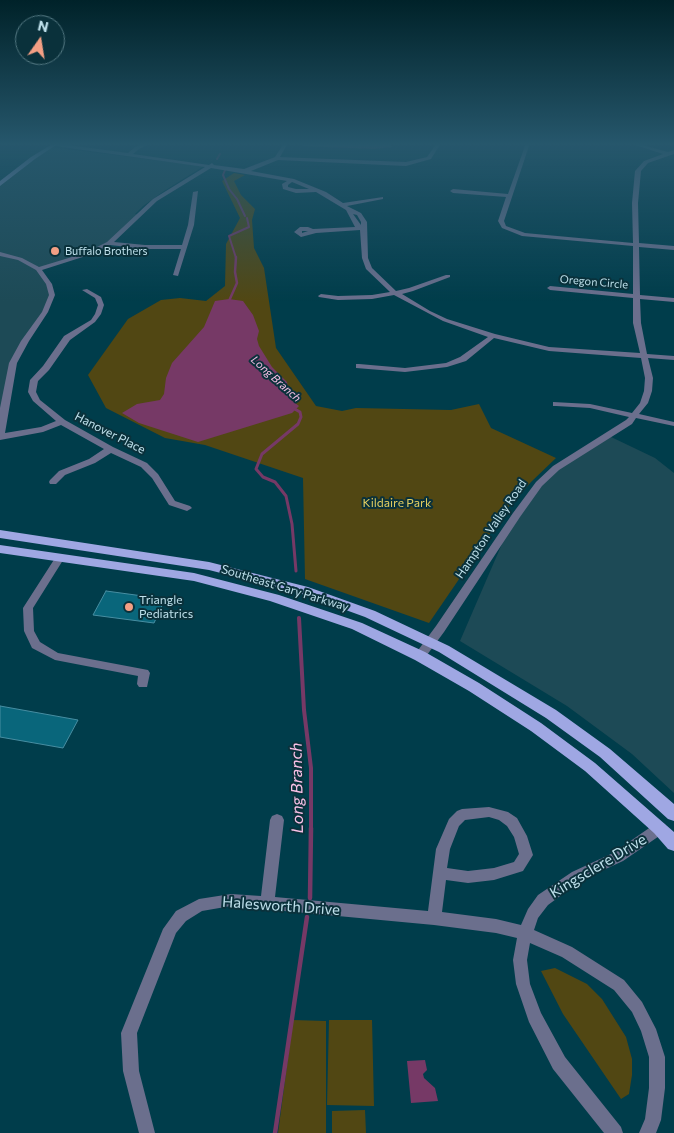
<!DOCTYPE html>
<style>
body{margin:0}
#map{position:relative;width:674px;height:1133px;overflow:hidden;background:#003d4b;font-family:Commissioner,sans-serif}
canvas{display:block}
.north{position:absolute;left:15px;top:15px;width:50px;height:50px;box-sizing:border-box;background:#0a313b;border:1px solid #527781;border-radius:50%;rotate:13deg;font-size:14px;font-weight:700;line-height:20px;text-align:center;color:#bee0eb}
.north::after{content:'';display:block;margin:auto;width:18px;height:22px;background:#f39f84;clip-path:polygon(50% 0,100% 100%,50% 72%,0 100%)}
</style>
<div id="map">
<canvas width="674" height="1133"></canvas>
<div class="north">N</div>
</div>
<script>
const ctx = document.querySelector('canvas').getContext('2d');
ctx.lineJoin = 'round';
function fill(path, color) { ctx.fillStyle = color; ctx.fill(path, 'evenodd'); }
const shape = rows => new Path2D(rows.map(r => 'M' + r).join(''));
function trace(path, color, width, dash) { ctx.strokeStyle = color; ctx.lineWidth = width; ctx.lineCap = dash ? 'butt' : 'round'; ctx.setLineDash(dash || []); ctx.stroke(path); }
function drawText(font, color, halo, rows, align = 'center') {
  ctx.font = font + ' Commissioner,sans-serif'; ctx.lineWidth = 4; ctx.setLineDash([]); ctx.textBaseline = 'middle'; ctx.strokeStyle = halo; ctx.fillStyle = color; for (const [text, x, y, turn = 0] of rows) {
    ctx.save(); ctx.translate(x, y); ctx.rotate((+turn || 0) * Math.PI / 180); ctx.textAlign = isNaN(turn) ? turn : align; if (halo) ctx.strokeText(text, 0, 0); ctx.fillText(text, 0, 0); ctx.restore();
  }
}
const built = shape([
 [50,147,204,166,164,191,143,206,135,214,138,215,117,237,87,254,38,269,49,284,51,299,18,352,0,437,0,184],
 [609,436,655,458,674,473,674,793,632,754,567,706,460,641,511,523,556,468]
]);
const green = shape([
 [234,173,245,175,234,181,241,195,255,209,252,220,254,248,264,268,276,348,316,406,342,411,356,408,451,410,479,404,491,428,556,458,531,482,507,509,429,623,305,579,303,478,205,445,165,438,106,408,88,375,128,319,161,300,180,298,206,301,225,286,226,244,240,218,222,181],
 [555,968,587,984,602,999,626,1037,632,1059,632,1075,629,1094,621,1099,563,1014,541,971],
 [293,1020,326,1021,326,1133,278,1133],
 [329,1020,372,1020,374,1106,327,1105],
 [365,1110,366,1133,332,1133,332,1111]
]);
const water = shape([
 [307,143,388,143,392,147,374,149,302,146],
 [229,299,243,301,253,315,259,331,257,339,259,346,272,367,287,382,290,399,299,406,292,413,198,442,139,423,122,413,137,404,160,400,164,394,166,378,172,363,204,327,215,301],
 [425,1060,427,1070,423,1074,424,1078,435,1088,438,1101,411,1103,407,1061]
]);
const streamFar4 = shape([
 [217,159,220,154],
 [225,170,223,175,229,189,237,199,245,216],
 [236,258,229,236,249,227,247,218]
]);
const streamFar3 = shape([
 [229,301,237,283,235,272,236,257]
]);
const streamFar2 = shape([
 [293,408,300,412,301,417,298,424,262,454,256,469,263,477,275,482,286,496,292,524,296,571]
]);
const streamFar1 = shape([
 [299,618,304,710,311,768,311,829]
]);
const stream = shape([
 [310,898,311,828],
 [275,1133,307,917]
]);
const building = shape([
 [106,591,165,599,154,623,93,615,106,591],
 [0,706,78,720,63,748,0,737,0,706]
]);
const minor = shape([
 [53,143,128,153,135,147,145,143,151,143,139,149,133,154,209,165,212,163,214,165,244,169,275,157,284,143,288,143,280,157,406,162,427,157,437,143,441,143,431,159,406,166,278,160,251,171,294,179,326,192,343,203,383,197,383,199,347,206,361,213,367,222,368,258,372,268,396,291,409,288,446,275,450,275,450,277,413,291,402,294,430,311,447,319,495,334,549,347,640,353,633,323,633,298,550,290,547,288,550,286,633,294,633,246,522,236,502,228,498,221,506,197,453,193,450,191,453,189,508,194,526,143,530,143,504,221,506,226,525,233,633,243,632,203,635,171,644,161,663,154,629,143,635,143,668,152,674,150,674,154,648,163,641,171,638,203,639,243,674,246,674,250,639,247,640,295,674,298,674,302,640,299,641,323,647,354,674,356,674,360,648,358,653,378,652,391,648,403,639,414,674,422,674,426,636,418,632,424,559,470,542,486,520,517,444,632,424,659,416,659,414,656,416,653,436,626,513,513,536,482,553,466,626,420,629,417,590,408,556,406,553,406,553,402,590,404,632,413,640,403,644,391,645,378,641,358,549,351,494,338,466,361,447,367,405,372,356,368,356,364,359,364,405,368,446,363,460,357,488,337,443,321,394,295,372,299,338,300,319,297,318,296,321,294,338,296,372,295,390,292,366,269,362,258,360,230,316,233,301,237,294,232,300,227,308,227,313,229,355,227,346,210,316,192,296,193,283,189,282,184,287,181,211,168,157,201,114,242,145,245,182,245,188,225,193,192,198,191,194,225,178,276,173,275,181,249,145,249,110,245,89,255,42,270,52,284,55,295,48,312,29,341,17,363,5,433,41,427,56,421,33,401,28,392,30,380,43,366,64,336,91,320,95,314,98,305,95,298,82,290,87,289,101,297,104,305,101,314,95,322,70,340,49,370,38,381,36,392,40,400,65,420,113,447,147,463,158,474,175,501,190,506,192,508,187,511,169,505,152,478,141,467,111,453,95,463,65,475,56,484,50,484,49,482,50,480,59,471,89,459,104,449,61,425,43,432,0,440,0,408,9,363,21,341,42,312,49,295,46,284,36,270,18,260,0,256,0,252,22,258,39,267,85,253,107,242,153,199,205,167,62,147,53,145,53,143],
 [292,182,309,189,296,189,288,187,288,185,292,182],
 [353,214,357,215,361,222,361,225,353,214],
 [302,231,308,231,302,233,302,231],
 [60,554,65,557,33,608,34,631,40,642,58,653,148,670,150,673,147,687,139,687,137,684,138,676,55,660,32,648,24,631,23,608,57,555,60,554],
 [489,807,508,812,517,818,527,836,533,855,523,871,494,880,468,883,446,880,442,912,496,919,521,925,528,909,538,895,572,872,613,853,655,824,660,822,665,824,667,828,665,832,623,861,582,880,548,905,538,918,534,930,572,947,624,980,642,1002,656,1029,665,1057,665,1088,661,1120,656,1133,639,1133,645,1119,649,1088,649,1057,641,1031,632,1012,614,990,562,957,530,943,527,960,530,984,541,1013,565,1057,621,1127,623,1133,604,1133,553,1069,529,1022,516,984,513,960,517,938,496,933,434,925,231,906,202,911,186,921,176,933,137,1033,139,1071,155,1133,139,1133,123,1071,121,1033,163,929,176,911,199,899,231,894,261,896,270,820,272,816,277,814,282,816,284,820,275,897,428,911,436,849,449,819,457,811,462,809,489,807],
 [489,817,499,820,507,826,514,837,519,854,514,862,494,868,468,871,447,868,450,849,459,826,465,820,489,817]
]);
const secondary = shape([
 [54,143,59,143,35,159,0,186,0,181,31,157,54,143]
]);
const primary = shape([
 [0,530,209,562,308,587,375,611,449,646,556,710,610,749,674,804,674,821,668,819,600,757,546,718,439,652,365,617,299,593,209,570,0,538,0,530],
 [0,545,194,573,279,595,362,623,425,652,479,683,541,723,595,763,674,832,674,851,668,849,654,833,585,771,531,731,469,691,415,660,352,629,270,601,194,581,0,553,0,545]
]);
const markers = [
 [55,251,5,"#f39f84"],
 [129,607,5,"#f39f84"]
];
const farPoinames = [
 ["Buffalo Brothers",65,251]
];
const farStreetnames = [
 ["Oregon Circle",594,282,5]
];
const farWaternames = [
 ["Long Branch",276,379,42]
];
const streetNames = [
 ["Hanover Place",110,433,27],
 ["Hampton Valley Road",491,529,-56],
 ["Southeast Cary Parkway",285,588,17]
];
const parkNames = [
 ["Kildaire Park",397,503]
];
const poiNames = [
 ["Triangle",139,600],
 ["Pediatrics",139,614]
];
const nearStreetnames = [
 ["Kingsclere Drive",598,866,-31],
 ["Halesworth Drive",281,906,4]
];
const nearWaternames = [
 ["Long Branch",297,788,-91]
];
fill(built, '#1d4a56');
fill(green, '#514713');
fill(water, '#763966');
trace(streamFar4, '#763966', 2);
trace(streamFar3, '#763966', 2.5);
trace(streamFar2, '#763966', 3);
trace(streamFar1, '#763966', 4);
trace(stream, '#763966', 4.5);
fill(building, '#09667b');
trace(building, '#478ea2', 1);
fill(minor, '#6b6f8d');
fill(secondary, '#888fbe');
fill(primary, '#9fa7e3');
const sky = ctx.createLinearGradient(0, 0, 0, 301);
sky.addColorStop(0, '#002229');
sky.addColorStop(0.48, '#26576c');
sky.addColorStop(1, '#26576c00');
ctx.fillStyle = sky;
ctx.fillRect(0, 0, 674, 301);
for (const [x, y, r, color] of markers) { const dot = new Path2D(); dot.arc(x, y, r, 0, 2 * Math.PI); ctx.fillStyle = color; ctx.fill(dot); trace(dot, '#0a313b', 2); }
drawText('11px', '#bee0eb', '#0a313b', farPoinames, 'left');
drawText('11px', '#bee0eb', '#0a313b', farStreetnames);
drawText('italic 11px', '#f8c1e7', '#0a313b', farWaternames);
drawText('12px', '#bee0eb', '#0a313b', streetNames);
drawText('12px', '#e5cf60', '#0a313b', parkNames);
drawText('12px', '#bee0eb', '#0a313b', poiNames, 'left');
drawText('15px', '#bee0eb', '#0a313b', nearStreetnames);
drawText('italic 16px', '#f8c1e7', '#0a313b', nearWaternames);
</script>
